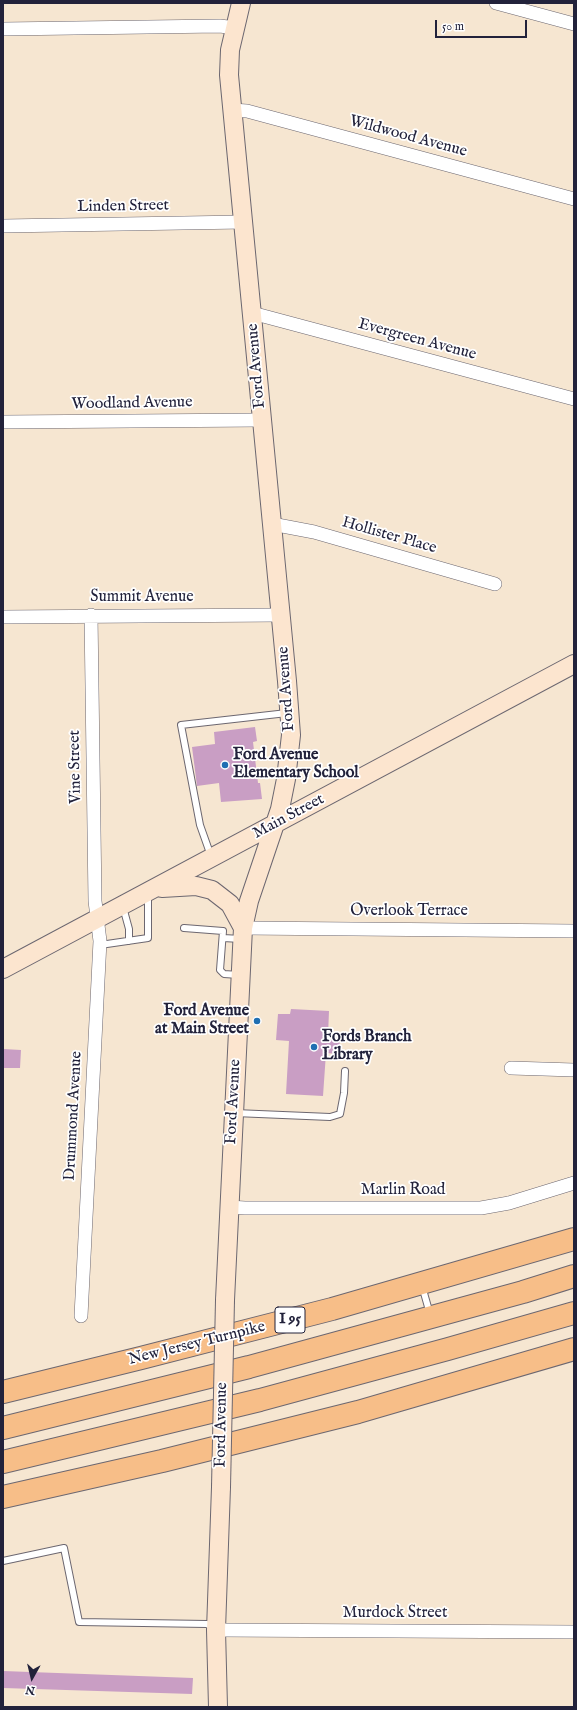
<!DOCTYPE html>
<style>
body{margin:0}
#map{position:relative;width:577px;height:1710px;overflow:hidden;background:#f6e6d1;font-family:"IM FELL English",serif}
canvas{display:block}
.frame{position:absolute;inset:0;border:4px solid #22223b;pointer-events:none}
.north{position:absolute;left:12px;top:1658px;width:40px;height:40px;-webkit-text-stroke:3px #fff;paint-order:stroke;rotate:188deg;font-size:11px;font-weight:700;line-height:16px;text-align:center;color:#22223b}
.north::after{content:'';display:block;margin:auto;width:14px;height:18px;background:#22223b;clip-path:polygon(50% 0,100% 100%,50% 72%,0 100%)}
.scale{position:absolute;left:435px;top:20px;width:92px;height:18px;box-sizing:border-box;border:2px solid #22223b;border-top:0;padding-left:5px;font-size:12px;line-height:14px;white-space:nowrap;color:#22223b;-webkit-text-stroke:3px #fff;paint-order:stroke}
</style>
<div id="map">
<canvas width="577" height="1710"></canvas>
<div class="frame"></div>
<div class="north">N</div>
<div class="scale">50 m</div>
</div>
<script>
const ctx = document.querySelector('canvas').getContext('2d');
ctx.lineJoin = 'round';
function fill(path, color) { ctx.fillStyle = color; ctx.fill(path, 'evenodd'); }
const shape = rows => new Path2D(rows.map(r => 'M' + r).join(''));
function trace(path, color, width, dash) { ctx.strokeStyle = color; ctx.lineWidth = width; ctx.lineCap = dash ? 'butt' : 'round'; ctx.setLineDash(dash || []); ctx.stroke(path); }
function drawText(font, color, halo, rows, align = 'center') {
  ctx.font = font + ' "IM FELL English",serif'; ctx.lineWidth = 3.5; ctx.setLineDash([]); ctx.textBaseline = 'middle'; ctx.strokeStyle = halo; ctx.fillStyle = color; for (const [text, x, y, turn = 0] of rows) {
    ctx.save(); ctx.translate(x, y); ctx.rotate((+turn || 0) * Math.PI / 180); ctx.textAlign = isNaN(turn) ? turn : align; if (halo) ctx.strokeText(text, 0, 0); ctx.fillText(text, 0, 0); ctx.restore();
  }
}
const building = shape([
 [255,727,257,741,253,742,258,783,260,783,262,799,221,802,219,783,197,786,192,747,215,744,214,732],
 [291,1009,329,1011,328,1036,340,1037,339,1054,326,1053,323,1096,286,1094,289,1041,276,1040,278,1014,290,1014],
 [3,1049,21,1050,20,1068,3,1068],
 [3,1671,193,1678,192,1694,3,1688]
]);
const lane = shape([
 [211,856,200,825,181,725,287,713],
 [123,907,129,929,129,941],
 [184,928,223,931,220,970,224,974,239,975],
 [223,938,241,939],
 [100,945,148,938,148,895],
 [235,1113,330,1117,340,1114,344,1093,345,1071],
 [422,1286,430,1314],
 [3,1561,64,1548,79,1622,207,1624,213,1628]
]);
const street = shape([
 [496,3,574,24],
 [3,29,220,26,235,28],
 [232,110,247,111,574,199],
 [3,226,243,222],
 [252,313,574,399],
 [3,422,262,420],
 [272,524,314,532,495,584],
 [3,617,281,615],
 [243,928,574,931],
 [511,1068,574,1070],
 [229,1207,245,1208,481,1208,509,1203,574,1183],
 [81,1316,100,941,95,901,91,615],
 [216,1630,574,1632]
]);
const secondary = shape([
 [162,888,196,886,212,890,230,904,243,928],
 [3,969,574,664],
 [225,1300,243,928,249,901,280,809,286,779,291,735,287,681,229,75,230,50,241,3],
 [218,1707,216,1630,221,1487]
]);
const highway = shape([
 [3,1392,141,1358,332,1309,574,1239],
 [3,1428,249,1367,523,1292,574,1276],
 [3,1462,260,1400,448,1349,574,1313],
 [3,1497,162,1461,358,1412,574,1349]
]);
const secondaryBridge = shape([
 [221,1487,225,1300]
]);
const markers = [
 [225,765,4,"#1f6fb2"],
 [257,1021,4,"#1f6fb2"],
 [314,1047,4,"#1f6fb2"]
];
const shields = [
 [290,1320,30]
];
const shieldNames = [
 ["I 95",290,1320]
];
const streetNames = [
 ["Wildwood Avenue",408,137,15],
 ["Linden Street",123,207,-1],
 ["Evergreen Avenue",417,340,15],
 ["Ford Avenue",257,366,-95],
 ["Woodland Avenue",132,404,-1],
 ["Hollister Place",389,536,16],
 ["Summit Avenue",142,598],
 ["Ford Avenue",287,689,-94],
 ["Vine Street",76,767,-91],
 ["Main Street",289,817,-28],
 ["Overlook Terrace",409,912],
 ["Ford Avenue",234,1102,-87],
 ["Drummond Avenue",74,1116,-87],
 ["Marlin Road",403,1191],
 ["New Jersey Turnpike",197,1344,-14],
 ["Ford Avenue",222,1425,-89],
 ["Murdock Street",395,1614]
];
const poiNames = [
 ["Ford Avenue",233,756],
 ["Elementary School",233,774],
 ["Ford Avenue",249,1012,"right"],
 ["at Main Street",249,1030,"right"],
 ["Fords Branch",322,1038],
 ["Library",322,1056]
];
fill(building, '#c99ec4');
trace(lane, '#6c6770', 8);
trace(street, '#6c6770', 14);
trace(secondary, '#6c6770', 20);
trace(highway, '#6c6770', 24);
trace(lane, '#fff', 6);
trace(street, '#fff', 13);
trace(secondary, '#fce5cf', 18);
trace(highway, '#f7be88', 22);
trace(secondaryBridge, '#6c6770', 20, []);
trace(secondaryBridge, '#fce5cf', 18);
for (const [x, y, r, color] of markers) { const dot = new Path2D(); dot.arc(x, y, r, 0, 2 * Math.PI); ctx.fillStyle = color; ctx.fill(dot); trace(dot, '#fff', 1.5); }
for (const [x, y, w] of shields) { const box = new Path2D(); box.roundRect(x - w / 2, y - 13, w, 26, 3); ctx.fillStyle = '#fff'; ctx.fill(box); trace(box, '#22223b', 1); }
drawText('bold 15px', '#22223b', null, shieldNames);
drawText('16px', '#22223b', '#fff', streetNames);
drawText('bold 16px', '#22223b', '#fff', poiNames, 'left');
</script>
